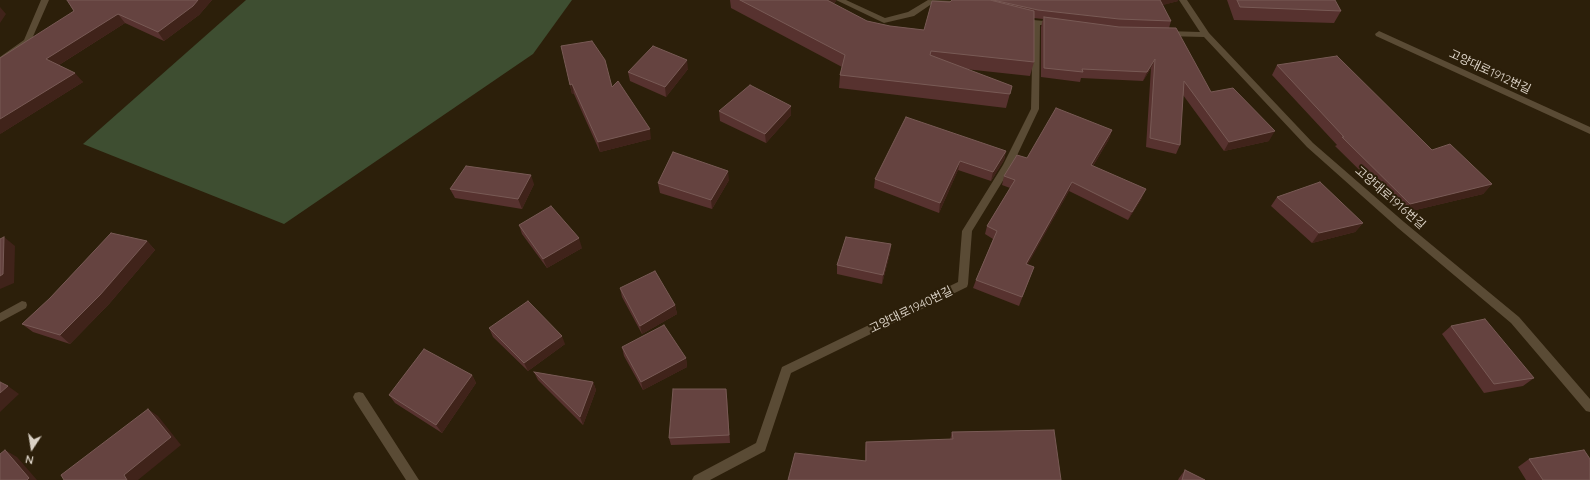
<!DOCTYPE html>
<meta charset="utf-8">
<style>
body{margin:0}
#map{position:relative;width:1590px;height:480px;overflow:hidden;background:#2c1f0a;font-family:Quicksand,sans-serif}
canvas{display:block}
.north{position:absolute;left:12px;top:428px;width:40px;height:40px;-webkit-text-stroke:3px #2c1f0a;paint-order:stroke;rotate:192deg;font-size:11px;font-weight:700;line-height:16px;text-align:center;color:#dbd2c6}
.north::after{content:'';display:block;margin:auto;width:14px;height:18px;background:#dbd2c6;clip-path:polygon(50% 0,100% 100%,50% 72%,0 100%)}
</style>
<div id="map">
<canvas width="1590" height="480"></canvas>
<div class="north">N</div>
</div>
<script>
const ctx = document.querySelector('canvas').getContext('2d');
ctx.lineJoin = 'round';
function fill(path, color) { ctx.fillStyle = color; ctx.fill(path, 'evenodd'); }
const shape = rows => new Path2D(rows.map(r => 'M' + r).join(''));
function trace(path, color, width, dash) { ctx.strokeStyle = color; ctx.lineWidth = width; ctx.lineCap = dash ? 'butt' : 'round'; ctx.setLineDash(dash || []); ctx.stroke(path); }
function drawText(font, color, halo, rows, align = 'center') {
  ctx.font = font + ' Quicksand,"Noto Sans KR",sans-serif'; ctx.lineWidth = 4; ctx.setLineDash([]); ctx.textBaseline = 'middle'; ctx.strokeStyle = halo; ctx.fillStyle = color; for (const [text, x, y, turn = 0] of rows) {
    ctx.save(); ctx.translate(x, y); ctx.rotate((+turn || 0) * Math.PI / 180); ctx.textAlign = isNaN(turn) ? turn : align; if (halo) ctx.strokeText(text, 0, 0); ctx.fillText(text, 0, 0); ctx.restore();
  }
}
const green = shape([
 [246,0,572,0,533,54,284,224,83,144]
]);
const minor = shape([
 [41,0,49,0,31,41,0,64,0,57,24,40,41,0],
 [836,0,846,0,885,18,908,12,928,0,955,1,959,3,955,5,933,3,914,16,884,23,836,0],
 [1179,0,1187,0,1209,33,1313,143,1404,222,1519,317,1590,399,1590,412,1586,411,1511,323,1398,228,1307,147,1204,37,1164,36,1163,34,1167,31,1200,32,1179,0],
 [1033,20,1056,22,1060,24,1056,26,1040,25,1039,109,1012,166,972,231,968,284,967,287,791,373,765,451,710,480,692,480,694,476,756,443,782,367,958,282,962,231,1003,165,1031,109,1033,20],
 [1379,31,1590,127,1590,134,1376,36,1375,34,1379,31],
 [22,301,26,302,27,305,26,308,0,322,0,313,22,301],
 [359,392,363,393,419,480,406,480,355,401,353,397,355,393,359,392]
]);
const wall = shape([
 [67,0,212,0,199,15,164,41,125,23,59,65,83,82,0,134,74,11],
 [730,0,836,0,836,1,833,4,867,21,890,26,924,30,952,0,1178,0,1178,1,1162,5,1171,21,1169,28,1211,92,1269,141,1224,151,1183,95,1180,145,1176,154,1146,147,1151,68,1143,81,1081,78,1080,82,1041,77,1041,27,1043,19,1034,18,1034,62,1030,76,965,69,1012,86,1006,108,839,88,840,75,842,67,731,8],
 [1227,0,1335,0,1341,11,1334,23,1234,20],
 [1277,65,1432,150,1492,184,1483,194,1403,213,1335,146,1337,145,1272,75],
 [688,69,666,97,630,81,628,72],
 [570,85,612,87,651,139,600,152,574,94,572,94],
 [791,106,791,115,766,143,720,121,719,111],
 [1112,130,1109,139,1093,166,1142,198,1128,220,1069,191,1027,265,1034,267,1019,306,973,288,976,280,993,239,985,234,987,226,1010,188,1002,185,1004,176,1027,158],
 [1006,151,1004,160,991,181,958,170,939,213,874,188,875,179],
 [729,180,712,209,660,193,658,183],
 [534,184,522,209,455,198,450,189],
 [1277,197,1363,223,1355,232,1312,243,1271,206],
 [519,225,582,248,547,268,522,234],
 [147,241,155,250,109,304,70,344,33,332,22,324],
 [891,244,890,253,882,284,837,274,837,265],
 [620,288,675,305,677,314,642,334,622,297],
 [1451,326,1534,378,1523,386,1484,393,1442,334],
 [489,328,565,344,528,371,493,337],
 [622,347,686,358,687,367,643,390,624,356],
 [534,372,593,382,596,390,583,425,538,380],
 [472,375,476,383,442,433,395,403,389,395],
 [727,397,730,443,671,445,669,438],
 [952,432,1061,480,865,461,865,450,866,442,950,440],
 [1529,459,1590,480,1526,480,1518,467],
 [1185,470,1205,480,1178,480,1179,478]
]);
const shadedWall = shape([
 [198,0,212,0,199,15,164,41,158,32],
 [825,0,836,0,836,1,825,13],
 [1158,0,1178,0,1178,1,1156,7],
 [0,7,6,14,0,23],
 [118,14,125,23,54,68,46,59],
 [1155,59,1151,68,1143,81,1147,72],
 [687,60,688,69,666,97,665,87],
 [75,73,83,82,0,134,0,119],
 [572,84,574,94,572,94,570,85],
 [791,106,791,115,766,143,765,134],
 [650,129,651,139,600,152,598,142],
 [1112,130,1109,139,1088,174,1091,165],
 [1275,131,1269,141,1224,151,1229,142],
 [1006,151,1004,160,991,181,993,172],
 [960,161,958,170,939,213,940,203],
 [728,171,729,180,712,209,711,200],
 [531,175,534,184,522,209,518,199],
 [1072,182,1069,191,1023,273,1026,264],
 [1492,184,1483,194,1403,213,1410,204],
 [1146,189,1142,198,1128,220,1132,212],
 [1363,223,1355,232,1312,243,1319,233],
 [4,237,15,246,14,283,0,289,0,276],
 [579,238,582,248,547,268,543,259],
 [147,241,155,250,109,304,70,344,60,335],
 [891,244,890,253,882,284,883,275],
 [675,305,677,314,642,334,640,326],
 [562,336,565,344,528,371,524,363],
 [686,358,687,367,643,390,641,382],
 [472,375,476,383,442,433,436,425],
 [593,382,596,390,583,425,580,417],
 [8,386,19,394,0,412,0,393],
 [148,409,158,416,181,445,138,480,127,480,124,475],
 [5,450,17,457,37,480,27,480]
]);
const building = shape([
 [67,0,198,0,193,6,158,32,118,14,46,59,75,73,0,119,0,58,74,11,67,0],
 [740,0,827,0,867,21,890,26,924,30,932,1,950,2,952,0,990,0,1034,11,1034,62,931,51,930,55,1012,86,1010,94,840,75,845,55,740,0],
 [993,0,1160,0,1171,21,1119,19,1038,10,993,0],
 [1237,0,1335,0,1341,11,1240,7,1237,0],
 [1044,17,1119,27,1176,28,1211,92,1233,88,1275,131,1229,142,1184,81,1180,145,1150,138,1155,59,1147,72,1082,69,1083,72,1044,68,1044,17],
 [592,41,605,60,612,87,618,81,650,129,598,142,572,84,570,85,561,46,592,41],
 [653,46,687,60,665,87,628,72,653,46],
 [1337,56,1432,150,1450,144,1492,184,1410,204,1342,137,1344,137,1277,65,1337,56],
 [750,85,791,106,765,134,719,111,750,85],
 [1056,108,1112,130,1091,165,1146,189,1132,212,1072,182,1026,264,1034,267,1022,297,976,280,997,231,987,226,1015,180,1004,176,1017,155,1027,158,1056,108],
 [906,117,1006,151,993,172,960,161,940,203,875,179,906,117],
 [673,152,728,171,711,200,658,183,673,152],
 [466,166,531,175,518,199,450,189,466,166],
 [1320,182,1363,223,1319,233,1277,197,1320,182],
 [551,206,579,238,543,259,519,225,551,206],
 [111,233,147,241,100,295,60,335,22,324,50,298,111,233],
 [4,237,3,274,0,276,0,239,4,237],
 [846,237,891,244,883,275,837,265,846,237],
 [655,271,675,305,640,326,620,288,655,271],
 [528,301,562,336,524,363,489,328,528,301],
 [1485,319,1534,378,1494,384,1451,326,1485,319],
 [664,325,686,358,641,382,622,347,664,325],
 [424,349,472,375,436,425,389,395,424,349],
 [534,372,593,382,580,417,534,372],
 [0,382,8,386,0,393,0,382],
 [673,389,726,389,729,435,669,438,673,389],
 [148,409,171,437,124,475,127,480,64,480,61,475,148,409],
 [1054,430,1061,480,788,480,795,453,866,461,866,442,953,439,952,432,1054,430],
 [5,450,29,478,27,480,0,480,0,454,5,450],
 [1584,450,1590,459,1590,480,1543,480,1529,459,1584,450],
 [1185,470,1205,480,1182,480,1185,470]
]);
const streetNames = [
 ["고양대로1912번길",1490,72,25],
 ["고양대로1916번길",1390,198,41],
 ["고양대로1940번길",911,310,-26]
];
fill(green, '#3e4e31');
fill(minor, '#5a4b35');
fill(wall, '#57322f');
fill(shadedWall, '#40231a');
fill(building, '#654340');
trace(building, '#785a55', 1);
drawText('12px', '#dbd2c6', '#2c1f0a', streetNames);
</script>
